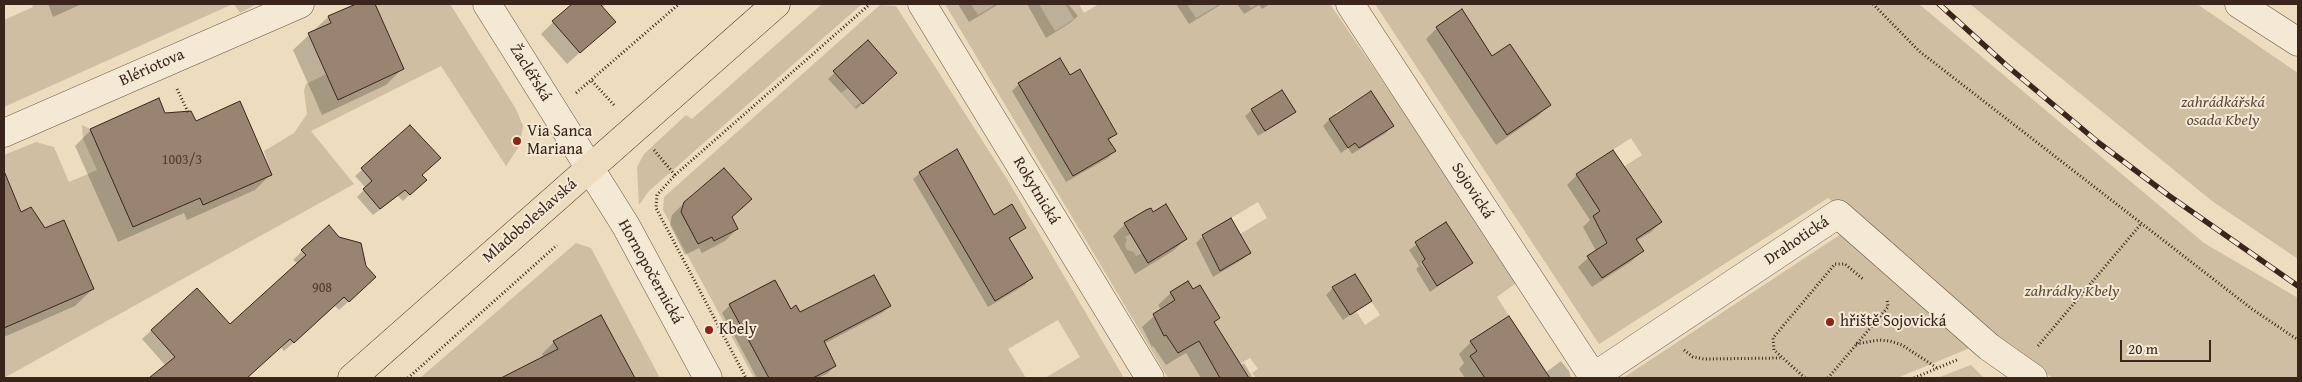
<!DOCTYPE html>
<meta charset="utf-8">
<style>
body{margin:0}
#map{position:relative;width:2302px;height:382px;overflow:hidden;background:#edddbe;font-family:"Gentium Book Plus",serif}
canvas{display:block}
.frame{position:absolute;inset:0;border:5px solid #3b241c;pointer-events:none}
.scale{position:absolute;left:2120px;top:340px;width:91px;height:22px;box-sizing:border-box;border:2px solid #3b241c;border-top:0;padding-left:6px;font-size:15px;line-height:18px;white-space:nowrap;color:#3b241c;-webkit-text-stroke:4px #f3e9d5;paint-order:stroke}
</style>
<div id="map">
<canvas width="2302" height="382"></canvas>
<div class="frame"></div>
<div class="scale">20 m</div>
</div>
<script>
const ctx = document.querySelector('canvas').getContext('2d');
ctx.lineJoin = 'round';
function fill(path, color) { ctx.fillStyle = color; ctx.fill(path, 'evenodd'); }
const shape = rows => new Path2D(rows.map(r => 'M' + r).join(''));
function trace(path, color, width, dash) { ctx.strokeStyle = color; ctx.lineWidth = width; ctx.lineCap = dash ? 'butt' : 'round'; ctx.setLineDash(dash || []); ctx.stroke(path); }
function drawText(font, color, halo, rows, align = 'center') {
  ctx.font = font + ' "Gentium Book Plus",serif'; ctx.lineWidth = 4; ctx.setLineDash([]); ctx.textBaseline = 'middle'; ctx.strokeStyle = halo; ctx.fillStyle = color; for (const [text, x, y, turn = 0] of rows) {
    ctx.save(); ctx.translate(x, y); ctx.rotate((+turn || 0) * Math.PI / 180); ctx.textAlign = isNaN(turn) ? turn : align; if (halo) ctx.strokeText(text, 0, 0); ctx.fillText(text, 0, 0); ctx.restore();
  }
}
const green = shape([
 [32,4,233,4,4,107,4,20,33,7],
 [234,4,257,4,240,13],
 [375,4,450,4,516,109,523,126,520,145,506,166,441,66,311,131,354,184,4,378,4,328,94,289,64,220,41,230,32,208,21,212,4,171,4,155,36,142,54,147,69,182,97,170,83,139,82,125,90,129,133,226,200,198,203,205,272,175,264,151,294,133,307,114,304,91,306,84,326,74,338,100,403,69],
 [822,4,862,4,648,192,639,205,637,167,644,154,686,115,692,119],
 [945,4,971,4,978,15,996,4,1039,4,1055,31,1074,19,1065,4,1079,4,1084,13,1099,4,1187,4,1196,18,1220,4,1247,4,1251,8,1258,4,1330,4,1519,281,1497,297,1509,316,1470,341,1477,351,1470,356,1485,378,1256,378,1252,373,1258,369,1250,358,1220,376,1220,378,1168,378],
 [1060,58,1070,75,1080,69,1092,89,1082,95,1103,110,1117,134,1108,139,1115,152,1073,176,1018,84],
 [1281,90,1295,112,1266,131,1251,109],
 [1371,91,1394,126,1359,148,1335,113],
 [1258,202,1267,218,1240,234,1251,253,1220,271,1201,236],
 [1166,204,1186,238,1148,263,1142,253,1136,256,1134,252,1127,250,1125,245,1127,240,1125,237,1131,234,1151,208,1153,212],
 [1446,222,1473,263,1437,286,1420,263,1425,259,1415,242],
 [1354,274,1380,315,1365,325,1356,311,1350,314,1332,287],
 [1193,289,1202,289,1220,318,1214,322,1210,334,1178,353,1166,335,1159,309],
 [1375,4,1919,4,2204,243,2298,298,2298,378,2053,378,2028,363,1828,198,1599,344],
 [1461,10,1452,51,1436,27],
 [1510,44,1551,105,1507,134,1466,73],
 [1631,138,1642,155,1587,191,1576,174],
 [1633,180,1662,222,1636,239,1644,251,1602,278,1587,256,1607,243,1593,216],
 [1970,4,2197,4,2298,73,2298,259,2212,201],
 [880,5,896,6,1007,179,1124,378,1045,378,1080,357,1058,320,1008,349,1026,378,813,378,836,366,824,341,891,306,874,275,800,312,796,305,791,309,730,305,769,378,754,378,663,210,664,197],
 [868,40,897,74,863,104,861,102,855,107,841,93,848,88,834,71],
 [956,149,993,216,1012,204,1026,227,1009,238,1033,279,996,301,919,172],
 [724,168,752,199,732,217,738,230,715,241,681,212,683,204,692,194],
 [1841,234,1970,348,1897,378,1623,378],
 [576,243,591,248,660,378,635,378,601,315,554,341,558,350,504,378,420,378],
 [1971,365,1984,378,1937,378]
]);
const shadow = shape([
 [48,4,82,4,53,17],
 [572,4,606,4,602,8,614,22,567,64,541,34],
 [958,4,999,4,969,22],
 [1027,4,1068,4,1078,16,1070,23,1046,38],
 [1176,4,1222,4,1189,24],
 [1237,4,1270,4,1262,9,1259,5,1244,14],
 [356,5,402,69,386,85,322,115,293,50,328,17],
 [1437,28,1492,57,1549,105,1538,116,1496,145,1426,39],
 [868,42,889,80,856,109,828,79],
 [1060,60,1070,76,1116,133,1108,141,1114,151,1108,158,1066,182,1012,91,1019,84],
 [1252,110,1294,112,1287,118,1258,136,1245,116],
 [165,114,195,122,271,174,255,190,187,220,184,213,118,242,75,146,91,130],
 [1329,120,1392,126,1386,133,1352,154,1348,148,1341,153,1323,126],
 [410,126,421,175,419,186,403,201,398,196,373,215,357,197,366,188,355,176],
 [920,173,994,216,1025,227,1008,240,1031,278,1025,285,988,307,913,179],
 [4,175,21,214,44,230,93,289,75,306,4,337],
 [1577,175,1661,222,1651,232,1636,241,1642,250,1632,261,1592,287,1578,267,1596,251,1583,227,1590,220,1567,185],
 [684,203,731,218,737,229,725,241,702,253,699,248,685,255,670,225,672,215],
 [1153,213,1186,239,1173,251,1135,274,1113,236,1125,224],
 [1445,224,1471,263,1430,292,1416,269,1419,266,1409,250],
 [1203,236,1249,253,1243,259,1213,277,1196,243],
 [302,251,366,286,339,310,335,306,284,351,281,347,246,378,151,378,166,366,142,339,196,289,230,326,298,264,293,260],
 [1333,288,1370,301,1343,320,1326,295],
 [1192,291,1218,318,1213,323,1239,366,1244,363,1253,378,1201,378,1186,353,1166,365,1153,346,1152,347,1142,327,1161,310,1158,305,1171,293],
 [730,305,790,311,800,314,890,306,882,313,824,344,835,366,827,374,818,378,757,378,722,313],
 [601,316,634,378,507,378,544,358,542,354,554,342],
 [1509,317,1545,373,1561,361,1569,371,1571,378,1465,378,1459,369,1464,363,1459,354,1471,342]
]);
const building = shape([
 [356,4,375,4,404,69,338,100,308,33,331,23,328,16,356,4],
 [572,4,600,4,616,22,580,53,552,21,572,4],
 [1462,9,1492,56,1510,44,1551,105,1507,135,1436,27,1462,9],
 [868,40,897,73,863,104,833,71,868,40],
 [1060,58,1070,75,1080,69,1117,134,1108,139,1116,151,1073,176,1018,83,1060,58],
 [1282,90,1296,112,1265,131,1251,109,1282,90],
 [1371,91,1394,126,1359,148,1355,143,1348,148,1329,119,1371,91],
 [159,98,165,113,191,111,196,121,240,101,272,175,203,205,200,198,133,227,90,129,159,98],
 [410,125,441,158,422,175,427,180,410,195,405,190,380,209,363,189,372,181,361,168,410,125],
 [957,149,994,215,1012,204,1026,228,1009,238,1033,278,995,301,919,172,957,149],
 [1613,150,1662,222,1636,239,1644,251,1602,278,1587,256,1607,243,1593,216,1600,211,1576,174,1613,150],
 [724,168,752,199,732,217,738,229,714,241,712,237,698,244,681,212,684,202,724,168],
 [4,171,21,212,31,207,45,228,64,220,94,289,4,328,4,171],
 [1166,204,1187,239,1148,263,1124,223,1146,210,1151,208,1153,212,1166,204],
 [1231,218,1251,253,1220,271,1202,235,1231,218],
 [1446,222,1473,263,1437,286,1422,262,1425,259,1415,242,1446,222],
 [329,225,339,237,361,243,366,266,376,277,349,302,344,297,294,343,290,339,247,378,149,378,175,357,151,330,197,288,230,324,306,255,301,250,329,225],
 [1355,274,1372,301,1350,315,1332,287,1355,274],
 [874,275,891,306,824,341,836,366,813,378,769,378,729,304,775,280,791,309,796,305,800,312,874,275],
 [1188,281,1193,289,1200,285,1220,318,1214,322,1249,378,1220,378,1199,341,1178,353,1166,335,1164,336,1153,314,1175,300,1170,292,1188,281],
 [601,315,635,378,501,378,558,349,553,341,601,315],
 [1509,316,1550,378,1485,378,1470,356,1477,351,1470,341,1509,316]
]);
const path = shape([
 [1873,4,1919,51,2252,309,2298,340],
 [592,81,614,105],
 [177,89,189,114],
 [576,93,679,4],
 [654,150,675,175,657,195,656,208,746,378],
 [675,175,870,4],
 [1856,344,1879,340,1890,341,1902,345,1937,368],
 [2038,346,2141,224],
 [1684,350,1693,357,1704,359,1780,358],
 [408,378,557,245],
 [1805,378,1774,350,1773,338,1835,264,1845,264,1863,279],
 [1828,378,1888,307,1887,299],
 [1914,378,1959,359]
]);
const minor = shape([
 [487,4,626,226,708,378],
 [922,4,1150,378],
 [1350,4,1594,378],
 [2239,4,2298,42],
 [4,133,300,4],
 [1593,377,1838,214,1989,347,2033,378]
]);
const major = shape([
 [352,378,776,4]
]);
const rail = shape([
 [1939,4,2006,65,2099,143,2168,195,2298,286]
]);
const markers = [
 [517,141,5,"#8f2418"],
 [1830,322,5,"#8f2418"],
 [709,330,5,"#8f2418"]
];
const numberNames = [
 ["1003/3",182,160],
 ["908",322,288]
];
const streetNames = [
 ["Blériotova",152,68,-24],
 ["Žacléřská",530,73,58],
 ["Rokytnická",1036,191,59],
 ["Sojovická",1472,191,57],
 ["Mladoboleslavská",530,221,-41],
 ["Drahotická",1797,241,-34],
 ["Hornopočernická",650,272,61]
];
const parkNames = [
 ["zahrádkářská",2223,103],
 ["osada Kbely",2223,121],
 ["zahrádky Kbely",2072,292]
];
const poiNames = [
 ["Via Sanca",527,132],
 ["Mariana",527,150],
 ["hřiště Sojovická",1840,322],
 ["Kbely",719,330]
];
fill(green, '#cfbea2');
fill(shadow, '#0003');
fill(building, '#988470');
trace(building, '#3b241c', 1);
trace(minor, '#685244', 29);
trace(major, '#3b241c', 29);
trace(path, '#3b241c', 3, [1, 2.5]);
trace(minor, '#f3e9d5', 28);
trace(major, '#edddbe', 28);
trace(rail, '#3b241c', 5.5);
trace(rail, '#f3e9d5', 4, [11]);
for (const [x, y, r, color] of markers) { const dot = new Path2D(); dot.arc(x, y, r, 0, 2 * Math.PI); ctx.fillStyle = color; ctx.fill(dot); trace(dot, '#f3e9d5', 2); }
drawText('14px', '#523c31', null, numberNames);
drawText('16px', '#3b241c', '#f3e9d5', streetNames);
drawText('italic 16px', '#604a3e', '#f3e9d5', parkNames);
drawText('16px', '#3b241c', '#f3e9d5', poiNames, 'left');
</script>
